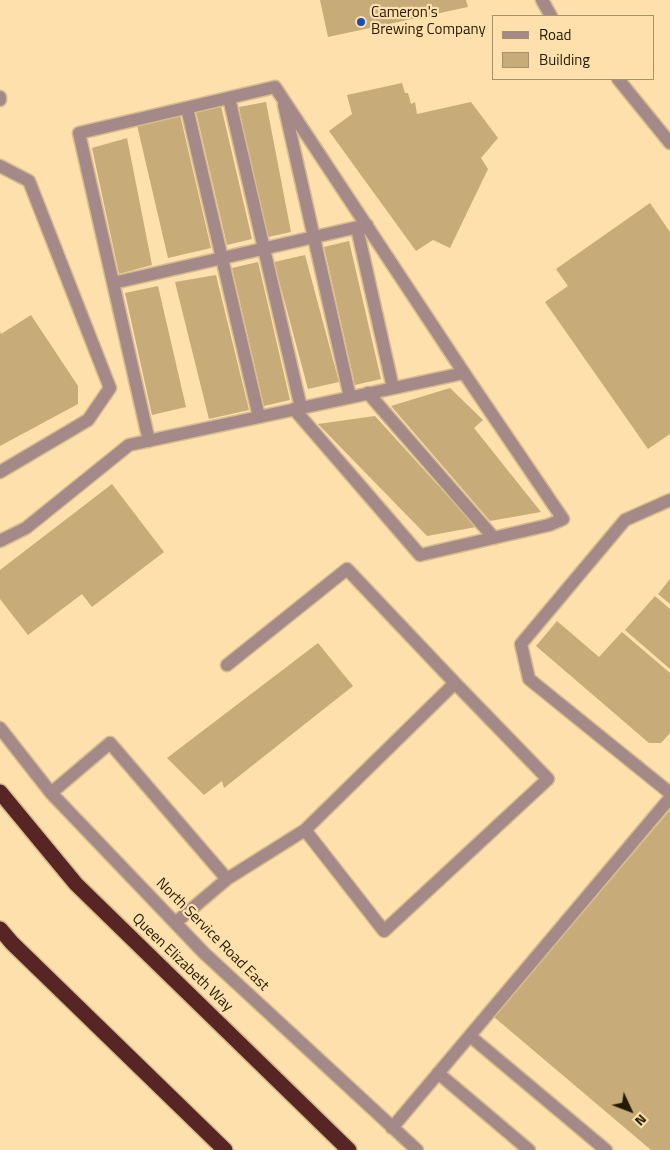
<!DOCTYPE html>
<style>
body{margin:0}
#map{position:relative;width:670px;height:1150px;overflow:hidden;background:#fde0ab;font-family:"Titillium Web",sans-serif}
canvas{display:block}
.legend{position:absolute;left:492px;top:15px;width:162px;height:65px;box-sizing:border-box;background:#fde0ab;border:1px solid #a69169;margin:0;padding:6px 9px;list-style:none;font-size:15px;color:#241a05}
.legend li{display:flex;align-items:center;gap:10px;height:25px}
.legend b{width:25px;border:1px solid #a69169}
.north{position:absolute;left:605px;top:1085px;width:50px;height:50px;-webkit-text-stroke:4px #fde0ab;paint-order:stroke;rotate:133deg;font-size:14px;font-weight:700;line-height:20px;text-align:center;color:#241a05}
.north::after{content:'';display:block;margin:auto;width:18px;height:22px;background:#241a05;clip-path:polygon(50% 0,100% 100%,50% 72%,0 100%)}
</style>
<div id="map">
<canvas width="670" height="1150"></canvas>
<ul class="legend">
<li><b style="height:6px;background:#a58988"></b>Road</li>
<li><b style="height:14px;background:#c7ab78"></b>Building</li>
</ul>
<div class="north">N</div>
</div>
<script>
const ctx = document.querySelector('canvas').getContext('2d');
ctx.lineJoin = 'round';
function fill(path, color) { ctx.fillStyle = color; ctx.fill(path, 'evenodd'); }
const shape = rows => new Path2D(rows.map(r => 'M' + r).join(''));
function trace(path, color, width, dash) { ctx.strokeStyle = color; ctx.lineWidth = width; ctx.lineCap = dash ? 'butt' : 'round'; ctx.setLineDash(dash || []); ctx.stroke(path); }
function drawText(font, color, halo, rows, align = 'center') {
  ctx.font = font + ' "Titillium Web",sans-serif'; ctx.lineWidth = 4.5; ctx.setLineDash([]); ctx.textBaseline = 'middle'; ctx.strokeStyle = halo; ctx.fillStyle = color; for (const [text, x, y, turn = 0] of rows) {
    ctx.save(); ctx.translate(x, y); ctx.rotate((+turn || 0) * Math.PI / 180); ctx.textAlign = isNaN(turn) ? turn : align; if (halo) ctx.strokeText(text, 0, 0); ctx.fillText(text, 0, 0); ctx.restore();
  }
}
const building = shape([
 [320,0,466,0,468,7,328,37],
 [402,83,405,93,408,93,411,104,415,102,417,114,471,102,498,138,481,158,488,169,450,248,433,240,416,251,329,131,352,114,347,95],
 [266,102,291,232,264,238,239,107],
 [221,106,252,239,227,245,196,112],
 [180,115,211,248,168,258,137,125],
 [127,138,152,265,119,274,92,148],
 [650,203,670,232,670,434,648,449,545,302,568,286,556,269],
 [349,241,381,379,355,385,324,247],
 [305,255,339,382,308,389,274,262],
 [258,262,290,400,264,406,232,268],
 [216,275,249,410,209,419,175,282],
 [158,286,186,407,152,415,125,293],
 [31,315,78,386,78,404,0,446,0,331,1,334],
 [450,388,483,420,474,428,541,512,490,521,391,406],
 [375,416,476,527,427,536,318,424],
 [112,484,164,552,92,607,82,594,28,635,0,599,0,570],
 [670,579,670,604,658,594],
 [655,596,670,609,670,669,625,630],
 [557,621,599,657,622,632,670,673,670,733,661,743,649,743,536,646],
 [318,643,353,686,224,788,222,781,204,795,167,758],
 [670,810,670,1150,651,1150,494,1017]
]);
const minor = shape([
 [542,0,551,16],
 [618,79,670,143],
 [0,97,0,100],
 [229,98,301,408],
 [284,105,350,397],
 [187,108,259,417],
 [0,166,29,181,110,388,88,420,0,472],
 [357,228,393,388],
 [113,283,367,225],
 [368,393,494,538],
 [149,441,79,133,275,87,464,373],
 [670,500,625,520,521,644,529,679,670,793],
 [0,541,26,528,129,445,464,373,563,519,549,525,420,555,294,409],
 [227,665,347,569,455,683],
 [0,728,51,793,204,953,417,1150],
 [51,793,110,743,227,879],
 [175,923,227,879,305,830,455,683,548,779,384,931,305,830],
 [470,1036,606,1150],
 [438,1073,529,1150],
 [392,1128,670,798]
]);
const highway = shape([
 [0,792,76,884,349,1150],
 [0,929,12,943,225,1150]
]);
const markers = [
 [361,22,5,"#184db9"]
];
const poiNames = [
 ["Cameron's",371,13],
 ["Brewing Company",371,30]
];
const streetNames = [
 ["North Service Road East",212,935,45],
 ["Queen Elizabeth Way",182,963,44]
];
fill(building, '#c7ab78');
trace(minor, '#d6bc8d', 15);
trace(highway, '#d6bc8d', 18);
trace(minor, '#a58988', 12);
trace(highway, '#582525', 15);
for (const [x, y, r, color] of markers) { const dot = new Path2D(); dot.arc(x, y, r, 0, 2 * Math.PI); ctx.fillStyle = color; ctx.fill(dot); trace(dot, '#fde0ab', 2); }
drawText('15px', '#241a05', '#fde0ab', poiNames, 'left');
drawText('15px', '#241a05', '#fde0ab', streetNames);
</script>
